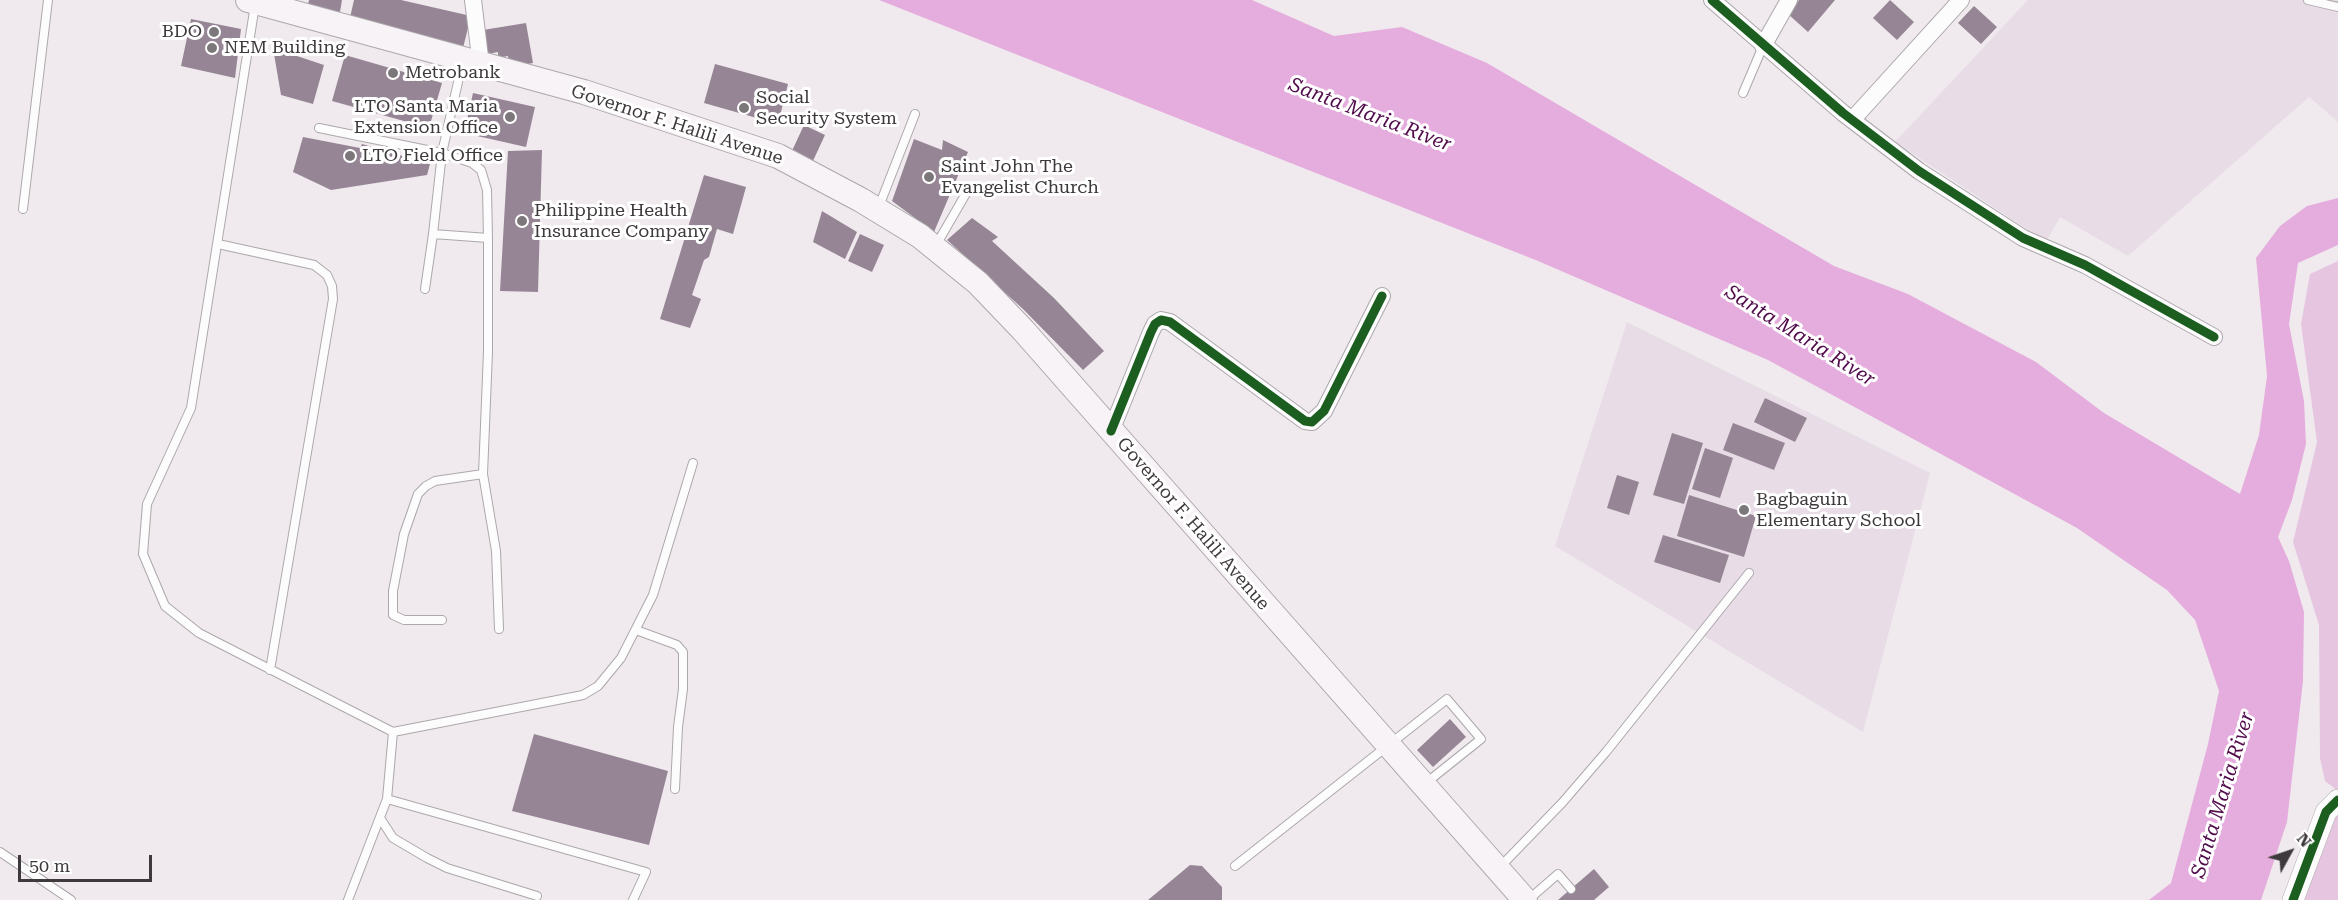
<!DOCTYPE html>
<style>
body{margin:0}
#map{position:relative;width:2338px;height:900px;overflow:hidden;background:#f0eaef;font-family:"Roboto Serif",serif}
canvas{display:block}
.north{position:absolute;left:2260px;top:822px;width:60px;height:60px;-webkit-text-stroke:4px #fff;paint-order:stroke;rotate:50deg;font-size:16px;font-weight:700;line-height:24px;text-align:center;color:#3d393c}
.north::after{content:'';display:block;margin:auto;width:21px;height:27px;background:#3d393c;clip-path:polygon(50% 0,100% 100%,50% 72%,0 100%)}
.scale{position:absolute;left:18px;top:855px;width:134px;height:27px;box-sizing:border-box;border:3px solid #3d393c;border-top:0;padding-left:8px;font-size:18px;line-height:21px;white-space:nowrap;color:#3d393c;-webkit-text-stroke:4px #fff;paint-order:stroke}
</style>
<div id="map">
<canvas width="2338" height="900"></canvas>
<div class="north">N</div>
<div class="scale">50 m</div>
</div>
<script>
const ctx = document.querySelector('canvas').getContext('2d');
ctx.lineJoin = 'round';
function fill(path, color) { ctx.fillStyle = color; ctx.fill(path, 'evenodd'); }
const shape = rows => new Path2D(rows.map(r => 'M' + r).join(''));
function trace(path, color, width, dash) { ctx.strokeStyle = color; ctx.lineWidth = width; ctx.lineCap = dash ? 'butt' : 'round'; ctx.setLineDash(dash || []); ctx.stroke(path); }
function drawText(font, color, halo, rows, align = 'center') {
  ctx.font = font + ' "Roboto Serif",serif'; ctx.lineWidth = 6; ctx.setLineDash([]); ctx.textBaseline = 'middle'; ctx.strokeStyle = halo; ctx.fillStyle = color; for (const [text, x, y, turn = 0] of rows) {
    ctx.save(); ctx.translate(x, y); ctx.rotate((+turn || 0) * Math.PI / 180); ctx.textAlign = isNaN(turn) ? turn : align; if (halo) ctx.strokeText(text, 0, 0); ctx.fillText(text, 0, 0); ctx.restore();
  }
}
const built = shape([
 [2028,0,2338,0,2338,122,2309,97,2128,256,2060,217,2046,242,1895,142],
 [1627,322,1930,473,1863,732,1555,546]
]);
const green = shape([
 [2338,261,2338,791,2325,781,2320,758,2319,625,2293,542,2317,442,2301,324,2310,274],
 [2338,807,2338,900,2301,900]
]);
const water = shape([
 [879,0,1252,0,1334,36,1402,27,1487,63,1834,266,1908,294,2036,362,2104,413,2240,494,2259,435,2267,376,2256,258,2280,226,2307,206,2338,198,2338,245,2298,263,2289,324,2304,401,2306,444,2292,500,2278,537,2289,561,2304,612,2303,681,2287,822,2261,900,2149,900,2171,883,2208,744,2219,691,2195,620,2167,590,2077,528,1768,360,1538,261]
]);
const building = shape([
 [309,0,342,0,340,12,308,4],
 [354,0,401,0,471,16,463,48,349,22],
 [1799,0,1835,0,1808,32,1788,14],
 [1890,0,1914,22,1897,40,1873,18],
 [1974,6,1997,27,1981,44,1958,23],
 [191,19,241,29,235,78,181,66],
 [526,23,533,63,518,66,517,61,509,62,508,56,498,58,498,52,487,54,483,30],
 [273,48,324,65,313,104,281,95],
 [345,55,442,83,429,128,332,101],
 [715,64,788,84,778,124,704,103],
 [473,93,535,107,526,147,464,133],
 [804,125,825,135,812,163,791,153],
 [303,137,360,148,362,144,430,164,427,175,331,190,293,172],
 [914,139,942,150,943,140,968,152,934,232,892,201],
 [542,150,538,292,500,291,508,151],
 [704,175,746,187,733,234,717,229,709,257,704,260,692,295,701,299,690,328,660,319],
 [822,211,857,232,845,259,813,242],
 [972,218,998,237,992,241,1054,298,1104,351,1083,370,1023,309,947,240],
 [860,234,884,245,872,272,848,261],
 [1765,398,1807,418,1795,442,1754,422],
 [1733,423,1785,443,1774,470,1723,450],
 [1672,433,1703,443,1684,504,1653,495],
 [1705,448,1733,458,1720,498,1692,489],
 [1617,475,1639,482,1629,515,1607,508],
 [1689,495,1756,516,1744,557,1677,536],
 [1663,535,1729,555,1720,583,1654,562],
 [1450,719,1466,737,1433,767,1417,750],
 [534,734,668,771,649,845,512,811],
 [1190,865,1202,866,1222,887,1222,900,1148,900],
 [1594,869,1609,887,1594,900,1558,900]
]);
const service = shape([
 [2308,0,2338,7],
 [255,5,191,408,147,504,143,554,165,606,199,633,393,732,583,695,598,686,621,658,653,595,693,463],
 [1743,93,1763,46],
 [319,128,442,153,463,60],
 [23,209,48,0],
 [878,209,915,114],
 [488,238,433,234,442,153,472,163,481,170,487,190,488,238,488,352,483,474,496,551,499,629],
 [218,244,314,265,327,275,332,286,333,299,270,670],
 [935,247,968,190],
 [425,289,433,234],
 [442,620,404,620,393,615,393,591,404,534,418,494,426,486,435,481,483,474],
 [636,630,677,645,683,652,683,689,678,727,675,789],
 [387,799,646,872,633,900],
 [380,818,393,838,427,858,447,868,537,896],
 [0,852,71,900],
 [1235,866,1447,699,1481,739,1426,783],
 [1499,868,1562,803,1606,752,1749,573],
 [348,900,387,799,393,732],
 [1528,900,1558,874,1571,889]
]);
const minor = shape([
 [473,0,481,65],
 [1712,0,1843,113,1919,171,2023,238,2085,265,2214,337],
 [1763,46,1789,0],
 [1852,120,1961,0],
 [1111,431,1151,332,1155,324,1161,320,1170,322,1305,421,1312,422,1324,411,1382,296]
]);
const tertiary = shape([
 [2293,900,2326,812,2338,800]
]);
const secondary = shape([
 [248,0,584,92,778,156,861,200,920,236,978,283,1023,330,1525,900]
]);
const cycleway = shape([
 [1712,0,1843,113,1919,171,2023,238,2085,265,2214,337],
 [1111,431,1151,332,1155,324,1161,320,1170,322,1305,421,1312,422,1324,411,1382,296],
 [2293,900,2326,812,2338,800]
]);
const markers = [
 [214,32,6,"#7c777b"],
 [212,48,6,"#7c777b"],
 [393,73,6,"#7c777b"],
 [744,108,6,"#7c777b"],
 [510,117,6,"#7c777b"],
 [350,156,6,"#7c777b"],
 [929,177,6,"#7c777b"],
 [522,221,6,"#7c777b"],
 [1744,510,6,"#7c777b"]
];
const poiNames = [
 ["BDO",202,32,"right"],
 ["NEM Building",224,48],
 ["Metrobank",405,73],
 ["Social",756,98],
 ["Security System",756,119],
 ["LTO Santa Maria",498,107,"right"],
 ["Extension Office",498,128,"right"],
 ["LTO Field Office",362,156],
 ["Saint John The",941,167],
 ["Evangelist Church",941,188],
 ["Philippine Health",534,211],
 ["Insurance Company",534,232],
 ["Bagbaguin",1756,500],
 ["Elementary School",1756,521]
];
const streetNames = [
 ["Governor F. Halili Avenue",677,125,18],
 ["Governor F. Halili Avenue",1193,524,49]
];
const waterNames = [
 ["Santa Maria River",1370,115,21],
 ["Santa Maria River",1800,336,32],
 ["Santa Maria River",2223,795,-73]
];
fill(built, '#e8dce6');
fill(green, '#e6c5e1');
fill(water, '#e5addd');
fill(building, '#968695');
trace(service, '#aca7ab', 10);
trace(minor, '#aca7ab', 18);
trace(tertiary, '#aca7ab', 22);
trace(secondary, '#aca7ab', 26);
trace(service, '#fdfcfd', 8);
trace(minor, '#fdfcfd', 16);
trace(tertiary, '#fdfcfd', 21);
trace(secondary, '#f7f3f6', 24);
trace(cycleway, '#1b5e20', 9);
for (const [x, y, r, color] of markers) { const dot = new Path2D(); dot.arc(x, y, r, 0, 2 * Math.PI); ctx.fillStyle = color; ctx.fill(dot); trace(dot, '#fff', 2); }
drawText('18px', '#3d393c', '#fff', poiNames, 'left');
drawText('18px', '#3d393c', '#fff', streetNames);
drawText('italic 20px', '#510b4b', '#fff', waterNames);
</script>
